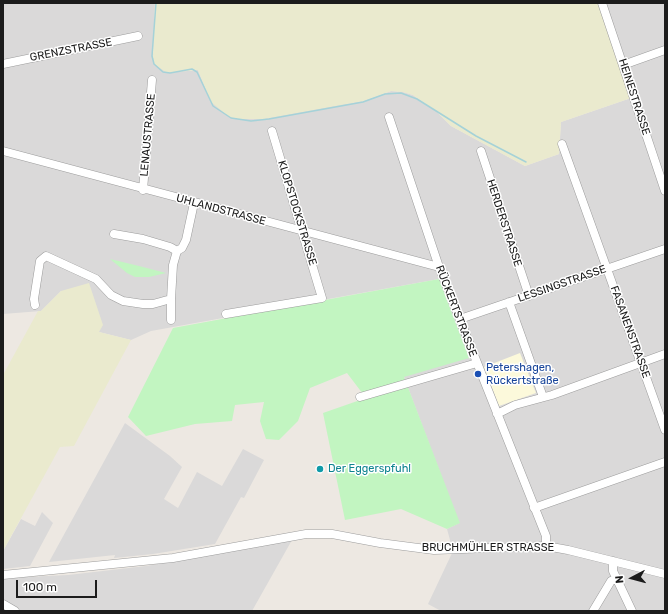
<!DOCTYPE html>
<meta charset="utf-8">
<style>
body{margin:0}
#map{position:relative;width:668px;height:614px;overflow:hidden;background:#ede8e2;font-family:Rubik,sans-serif}
canvas{display:block}
.frame{position:absolute;inset:0;border:4px solid #1c1c1c;pointer-events:none}
.north{position:absolute;left:612px;top:558px;width:40px;height:40px;-webkit-text-stroke:3px #fff;paint-order:stroke;rotate:264deg;font-size:11px;font-weight:700;line-height:16px;text-align:center;color:#1c1c1c}
.north::after{content:'';display:block;margin:auto;width:14px;height:18px;background:#1c1c1c;clip-path:polygon(50% 0,100% 100%,50% 72%,0 100%)}
.scale{position:absolute;left:16px;top:580px;width:81px;height:18px;box-sizing:border-box;border:2px solid #1c1c1c;border-top:0;padding-left:5px;font-size:12px;line-height:14px;white-space:nowrap;color:#1c1c1c;-webkit-text-stroke:3px #fff;paint-order:stroke}
</style>
<div id="map">
<canvas width="668" height="614"></canvas>
<div class="frame"></div>
<div class="north">N</div>
<div class="scale">100 m</div>
</div>
<script>
const ctx = document.querySelector('canvas').getContext('2d');
ctx.lineJoin = 'round';
function fill(path, color) { ctx.fillStyle = color; ctx.fill(path, 'evenodd'); }
const shape = rows => new Path2D(rows.map(r => 'M' + r).join(''));
function trace(path, color, width, dash) { ctx.strokeStyle = color; ctx.lineWidth = width; ctx.lineCap = dash ? 'butt' : 'round'; ctx.setLineDash(dash || []); ctx.stroke(path); }
function drawText(font, color, halo, rows, align = 'center') {
  ctx.font = font + ' Rubik,sans-serif'; ctx.lineWidth = 3; ctx.setLineDash([]); ctx.textBaseline = 'middle'; ctx.strokeStyle = halo; ctx.fillStyle = color; for (const [text, x, y, turn = 0] of rows) {
    ctx.save(); ctx.translate(x, y); ctx.rotate((+turn || 0) * Math.PI / 180); ctx.textAlign = isNaN(turn) ? turn : align; if (halo) ctx.strokeText(text, 0, 0); ctx.fillText(text, 0, 0); ctx.restore();
  }
}
const residential = shape([
 [3,3,155,3,153,57,167,72,198,70,211,102,345,104,363,101,391,91,403,92,413,95,436,111,451,126,525,166,559,154,561,122,631,98,600,3,665,3,665,611,441,611,428,604,453,551,447,529,459,523,404,377,439,279,151,331,131,340,99,332,61,291,41,311,3,314],
 [125,423,170,456,182,467,164,499,178,508,197,472,222,486,243,449,264,460,244,498,241,497,215,544,153,554,114,558,115,555,49,562],
 [42,512,53,523,30,566,3,569,3,551,21,519,35,526],
 [292,540,252,611,3,611,3,578,68,575,146,566]
]);
const education = shape([
 [520,353,536,393,499,406,484,367]
]);
const farmland = shape([
 [155,3,600,3,631,98,561,122,559,154,525,166,451,126,436,111,413,95,403,92,391,91,363,101,264,119,236,119,229,117,211,102,198,70,167,73,154,64,153,57],
 [89,283,103,325,99,332,131,340,74,446,60,447,3,551,3,375,38,311,41,311,61,291]
]);
const park = shape([
 [110,259,139,266,166,273,149,277,135,277,127,273],
 [439,279,469,358,404,377,460,523,447,529,401,509,345,520,323,413,366,398,347,373,310,388,298,421,279,440,266,439,260,421,264,402,235,405,232,421,195,424,146,436,128,417,173,328]
]);
const stream = shape([
 [156,3,152,56,154,64,163,72,170,73,192,69,197,72,213,106,231,118,251,121,269,119,363,102,385,94,401,93,417,99,476,136,526,162]
]);
const minor = shape([
 [602,3,665,191],
 [3,64,138,36],
 [623,65,665,50],
 [389,117,439,267,546,536,546,546],
 [562,144,665,430],
 [3,151,439,267],
 [481,151,529,296],
 [143,190,152,80],
 [114,234,143,239,170,247,177,251],
 [509,302,543,397],
 [35,305,34,299,40,261,46,256,96,279,111,295,123,301,143,304,153,304,171,299,173,265,177,251,182,248,186,240,194,203],
 [226,314,322,298,272,131],
 [460,319,665,249],
 [171,320,171,299],
 [360,397,477,363],
 [497,414,515,405,552,395,665,354],
 [534,508,665,462],
 [613,561,613,571,632,611],
 [3,575,173,558,306,534,332,534,380,543,434,550,546,546,568,550,665,574],
 [3,604,15,611],
 [593,611,611,581,616,579]
]);
const markers = [
 [478,374,4,"#1a4fb4"],
 [320,469,4,"#0f9aa8"]
];
const streetNames = [
 ["GRENZSTRASSE",71,50,-11],
 ["HEINESTRASSE",634,97,72],
 ["LENAUSTRASSE",148,135,-85],
 ["UHLANDSTRASSE",221,210,15],
 ["KLOPSTOCKSTRASSE",297,213,73],
 ["HERDERSTRASSE",504,223,72],
 ["LESSINGSTRASSE",562,284,-19],
 ["RÜCKERTSTRASSE",456,311,69],
 ["FASANENSTRASSE",630,332,70],
 ["BRUCHMÜHLER STRASSE",488,548]
];
const transitNames = [
 ["Petershagen,",486,368],
 ["Rückertstraße",486,381]
];
const cultureNames = [
 ["Der Eggerspfuhl",328,469]
];
fill(residential, '#dad9d9');
fill(education, '#fcf9db');
fill(farmland, '#eaeace');
fill(park, '#c2f5c1');
trace(stream, '#a5d2d8', 1.5);
trace(minor, '#9d9d9d', 9);
trace(minor, '#fff', 8);
for (const [x, y, r, color] of markers) { const dot = new Path2D(); dot.arc(x, y, r, 0, 2 * Math.PI); ctx.fillStyle = color; ctx.fill(dot); trace(dot, '#fff', 1.5); }
drawText('11px', '#1c1c1c', '#fff', streetNames);
drawText('11px', '#164399', '#fff', transitNames, 'left');
drawText('11px', '#0d838f', '#fff', cultureNames, 'left');
</script>
